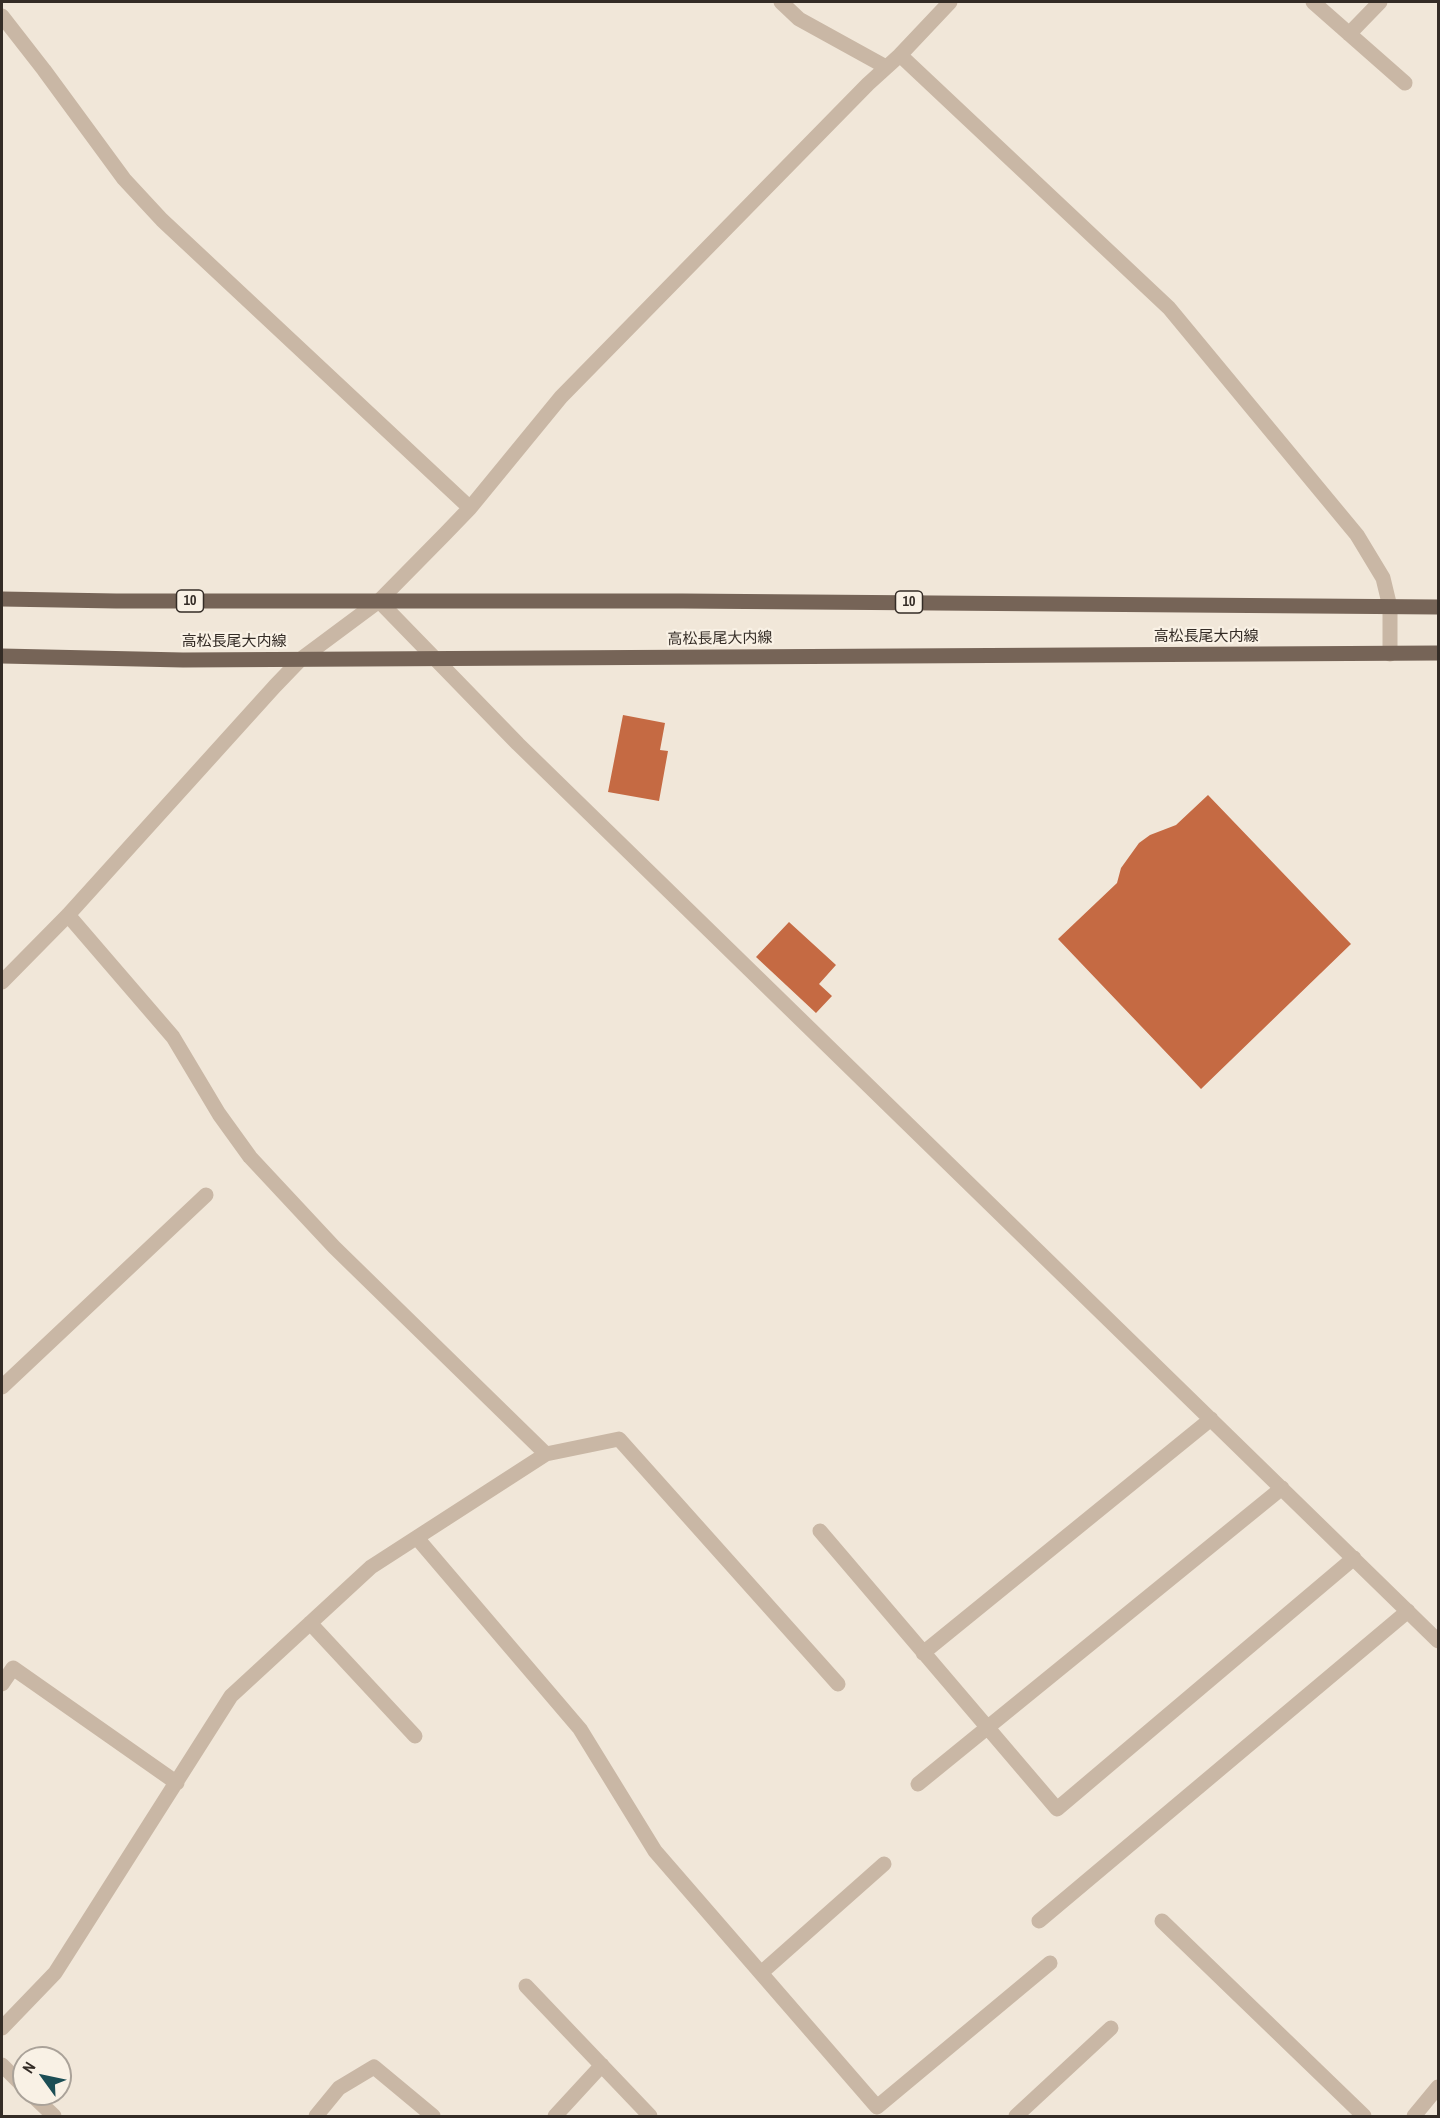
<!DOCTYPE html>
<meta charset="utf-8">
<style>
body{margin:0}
#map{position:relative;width:1440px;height:2118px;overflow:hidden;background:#f1e7d9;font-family:"Archivo Narrow",sans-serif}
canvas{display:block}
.frame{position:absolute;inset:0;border:3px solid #342c26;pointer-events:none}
.north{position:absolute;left:12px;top:2046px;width:60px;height:60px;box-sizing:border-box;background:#f9f1e5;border:2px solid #aaa299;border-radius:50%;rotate:303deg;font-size:16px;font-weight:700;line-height:24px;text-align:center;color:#342c26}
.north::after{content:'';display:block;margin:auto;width:21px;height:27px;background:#1c4e55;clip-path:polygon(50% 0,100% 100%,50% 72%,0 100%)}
</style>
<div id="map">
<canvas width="1440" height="2118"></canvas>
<div class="frame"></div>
<div class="north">N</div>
</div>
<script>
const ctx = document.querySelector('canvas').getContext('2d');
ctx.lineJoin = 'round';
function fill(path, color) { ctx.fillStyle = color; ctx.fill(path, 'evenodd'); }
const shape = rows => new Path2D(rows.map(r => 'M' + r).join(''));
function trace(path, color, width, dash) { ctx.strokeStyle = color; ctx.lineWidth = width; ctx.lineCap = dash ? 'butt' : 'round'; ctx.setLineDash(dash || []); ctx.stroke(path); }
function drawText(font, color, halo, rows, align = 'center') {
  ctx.font = font + ' "Archivo Narrow","Noto Sans JP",sans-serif'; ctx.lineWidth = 4.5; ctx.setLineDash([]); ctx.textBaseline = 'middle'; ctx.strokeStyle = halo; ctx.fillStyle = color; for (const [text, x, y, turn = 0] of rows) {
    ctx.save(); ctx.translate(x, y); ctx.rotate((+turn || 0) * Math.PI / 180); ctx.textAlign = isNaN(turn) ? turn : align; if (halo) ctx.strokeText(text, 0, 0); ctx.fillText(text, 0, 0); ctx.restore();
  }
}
const building = shape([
 [623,715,665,723,660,750,668,751,659,801,608,792],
 [1208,795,1351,944,1201,1089,1058,939,1117,883,1121,868,1139,843,1150,835,1176,825],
 [789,922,836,965,819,984,832,996,816,1013,756,957]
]);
const street = shape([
 [781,2,799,19,886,67],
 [1313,2,1405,83],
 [2,16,44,70,124,179,162,220,470,508],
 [1349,34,1380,2],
 [900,55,1169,308,1357,535,1383,578,1390,607,1390,654],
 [379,601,518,744,1438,1641],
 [68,915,173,1037,219,1114,250,1157,334,1247,546,1454,619,1439,838,1684],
 [2,982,68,915,275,686,301,659,379,601,445,534,470,508,561,397,868,84,900,55,950,2],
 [2,1387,206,1195],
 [820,1531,1057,1809,1354,1558],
 [417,1538,580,1729,655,1851,877,2107,1050,1963],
 [310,1623,415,1736],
 [923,1653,1211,1419],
 [2,1684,13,1668,177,1783],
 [918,1784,1282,1488],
 [1039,1921,1408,1611],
 [1162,1921,1364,2116],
 [761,1973,884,1864],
 [526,1986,650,2116],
 [2,2028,55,1973,231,1696,371,1567,546,1454],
 [2,2065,24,2087],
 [31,2094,54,2116],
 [316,2116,339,2088,374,2067,433,2116],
 [555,2116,602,2065],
 [1016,2116,1111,2028],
 [1414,2116,1438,2087]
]);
const primary = shape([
 [2,599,116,601,683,601,1438,607],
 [2,656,183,660,1438,653]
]);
const shields = [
 [190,601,27],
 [909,602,27]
];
const shieldNames = [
 ["10",190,601],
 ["10",909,602]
];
const streetNames = [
 ["高松長尾大内線",1206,637],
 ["高松長尾大内線",720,639,-1],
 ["高松長尾大内線",234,642]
];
fill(building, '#c56a43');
trace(street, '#c9b7a5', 15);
trace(primary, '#766457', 15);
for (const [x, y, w] of shields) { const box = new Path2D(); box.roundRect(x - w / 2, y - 11, w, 22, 4.5); ctx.fillStyle = '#f9f1e5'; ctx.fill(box); trace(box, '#342c26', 1.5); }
drawText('bold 14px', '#342c26', null, shieldNames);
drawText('15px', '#342c26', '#f9f1e5', streetNames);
</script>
